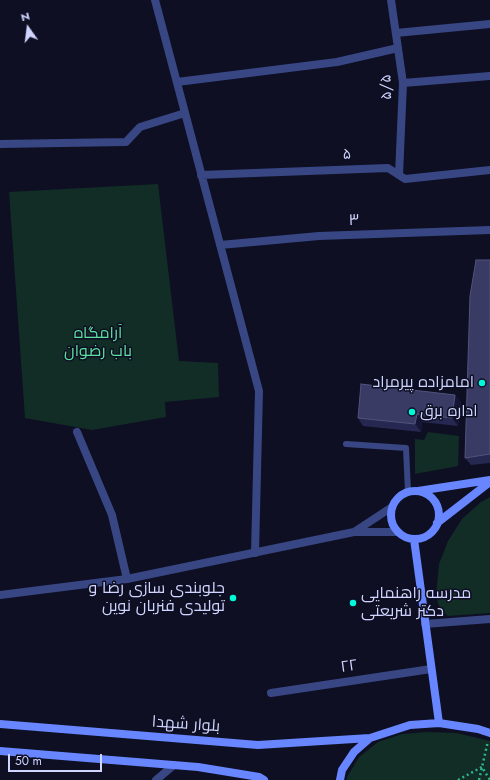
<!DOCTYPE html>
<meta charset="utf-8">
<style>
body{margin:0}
#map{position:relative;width:490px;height:780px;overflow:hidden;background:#0e0f23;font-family:Jost,sans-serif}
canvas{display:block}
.north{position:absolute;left:8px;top:8px;width:40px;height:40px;-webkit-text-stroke:3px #0e0f23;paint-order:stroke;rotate:346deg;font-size:11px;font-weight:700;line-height:16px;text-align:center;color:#d0d5ff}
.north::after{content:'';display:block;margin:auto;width:14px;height:18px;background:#d0d5ff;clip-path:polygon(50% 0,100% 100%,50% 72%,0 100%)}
.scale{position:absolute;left:8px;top:754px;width:94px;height:18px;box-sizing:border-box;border:2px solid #d0d5ff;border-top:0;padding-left:5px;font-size:12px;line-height:14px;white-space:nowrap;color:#d0d5ff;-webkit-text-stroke:3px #0e0f23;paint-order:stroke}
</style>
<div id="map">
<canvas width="490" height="780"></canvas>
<div class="north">N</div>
<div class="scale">50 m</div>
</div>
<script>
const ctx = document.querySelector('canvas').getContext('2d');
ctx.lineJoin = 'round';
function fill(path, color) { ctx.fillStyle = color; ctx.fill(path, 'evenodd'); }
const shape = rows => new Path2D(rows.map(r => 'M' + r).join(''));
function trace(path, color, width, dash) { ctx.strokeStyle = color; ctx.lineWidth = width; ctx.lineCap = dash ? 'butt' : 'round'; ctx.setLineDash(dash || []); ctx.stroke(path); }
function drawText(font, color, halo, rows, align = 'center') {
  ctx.font = font + ' Jost,Cairo,sans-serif'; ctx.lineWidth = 3; ctx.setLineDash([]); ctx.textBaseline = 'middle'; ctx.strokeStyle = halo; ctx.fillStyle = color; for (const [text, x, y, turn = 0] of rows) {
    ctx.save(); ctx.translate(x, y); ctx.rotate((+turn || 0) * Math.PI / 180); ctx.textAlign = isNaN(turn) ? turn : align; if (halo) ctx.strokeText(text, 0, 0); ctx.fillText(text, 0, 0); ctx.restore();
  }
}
const green = shape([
 [158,184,179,361,218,363,219,397,165,402,166,417,92,430,25,418,9,192],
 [428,432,459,436,458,466,415,474,415,439,424,440],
 [490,497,490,613,448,616,441,610,438,603,436,595,439,564,448,541,462,519,481,502],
 [427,732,457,733,490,741,490,780,347,780,347,777,359,757,378,742,402,734]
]);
const path = shape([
 [458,780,482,767,490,780],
 [479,780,488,741]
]);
const service = shape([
 [346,444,406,448,408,492]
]);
const minor = shape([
 [155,0,259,391,255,553],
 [391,0,403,83,399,175],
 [396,33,490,24],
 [177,82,337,62,398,48],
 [403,83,490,76],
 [0,144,126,142,140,127,185,113],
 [201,175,388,168,405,179,490,170],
 [220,245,319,236,490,230],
 [77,432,112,515,127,579],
 [425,624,490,619],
 [271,693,431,669],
 [156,780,174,765]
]);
const tertiary = shape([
 [354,532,392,507],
 [0,595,127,579,354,532,398,532]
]);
const secondary = shape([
 [418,491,490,480],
 '391 515a24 24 0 1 1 48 0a24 24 0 1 1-48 0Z',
 [437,523,490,482],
 [414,539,439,723],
 [0,724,258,745,370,738],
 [0,751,198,767,259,777,264,780],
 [340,780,342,770,354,752,370,738,410,725,439,723,478,729,490,733]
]);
const wall = shape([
 [490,260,490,463,471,465,465,458],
 [455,395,461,403,458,426,422,422,421,432,363,426,358,418]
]);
const shadedWall = shape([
 [455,395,461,403,458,426,452,418],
 [417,414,422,422,421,432,415,424]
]);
const building = shape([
 [476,260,490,260,490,454,465,458,470,296,476,260],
 [361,384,455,395,452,418,417,414,415,424,358,418,361,384]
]);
const markers = [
 [482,383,4,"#00fbda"],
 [412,412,4,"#00fbda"],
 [233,598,4,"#00fbda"],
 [353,603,4,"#00fbda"]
];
const streetNames = [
 ["۵/۵",387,87,-92],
 ["۵",347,155,-2],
 ["۳",354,221,-2],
 ["۲۲",349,667,-8],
 ["بلوار شهدا",186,725,4]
];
const parkNames = [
 ["آرامگاه",98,334],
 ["باب رضوان",98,352]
];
const poiNames = [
 ["امامزاده پیرمراد",474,383],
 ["اداره برق",420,412,"left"],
 ["جلوبندی سازی رضا و",225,589],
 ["تولیدی فنربان نوین",225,607],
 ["مدرسه راهنمایی",361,594,"left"],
 ["دکتر شریعتی",361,612,"left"]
];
fill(green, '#112d26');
trace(path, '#2db68e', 2.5, [2, 3]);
trace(service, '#384783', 6);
trace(minor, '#384783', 8);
trace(tertiary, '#384783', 8);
trace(secondary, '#6786ff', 8);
fill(wall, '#272851');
fill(shadedWall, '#151637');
fill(building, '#393b64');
trace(building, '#51537c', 1);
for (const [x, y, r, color] of markers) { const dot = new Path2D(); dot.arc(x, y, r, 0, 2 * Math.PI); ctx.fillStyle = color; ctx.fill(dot); trace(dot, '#0e0f23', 1.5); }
drawText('16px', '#d0d5ff', '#0e0f23', streetNames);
drawText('16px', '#5be0a0', '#0e0f23', parkNames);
drawText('16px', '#d0d5ff', '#0e0f23', poiNames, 'right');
</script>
